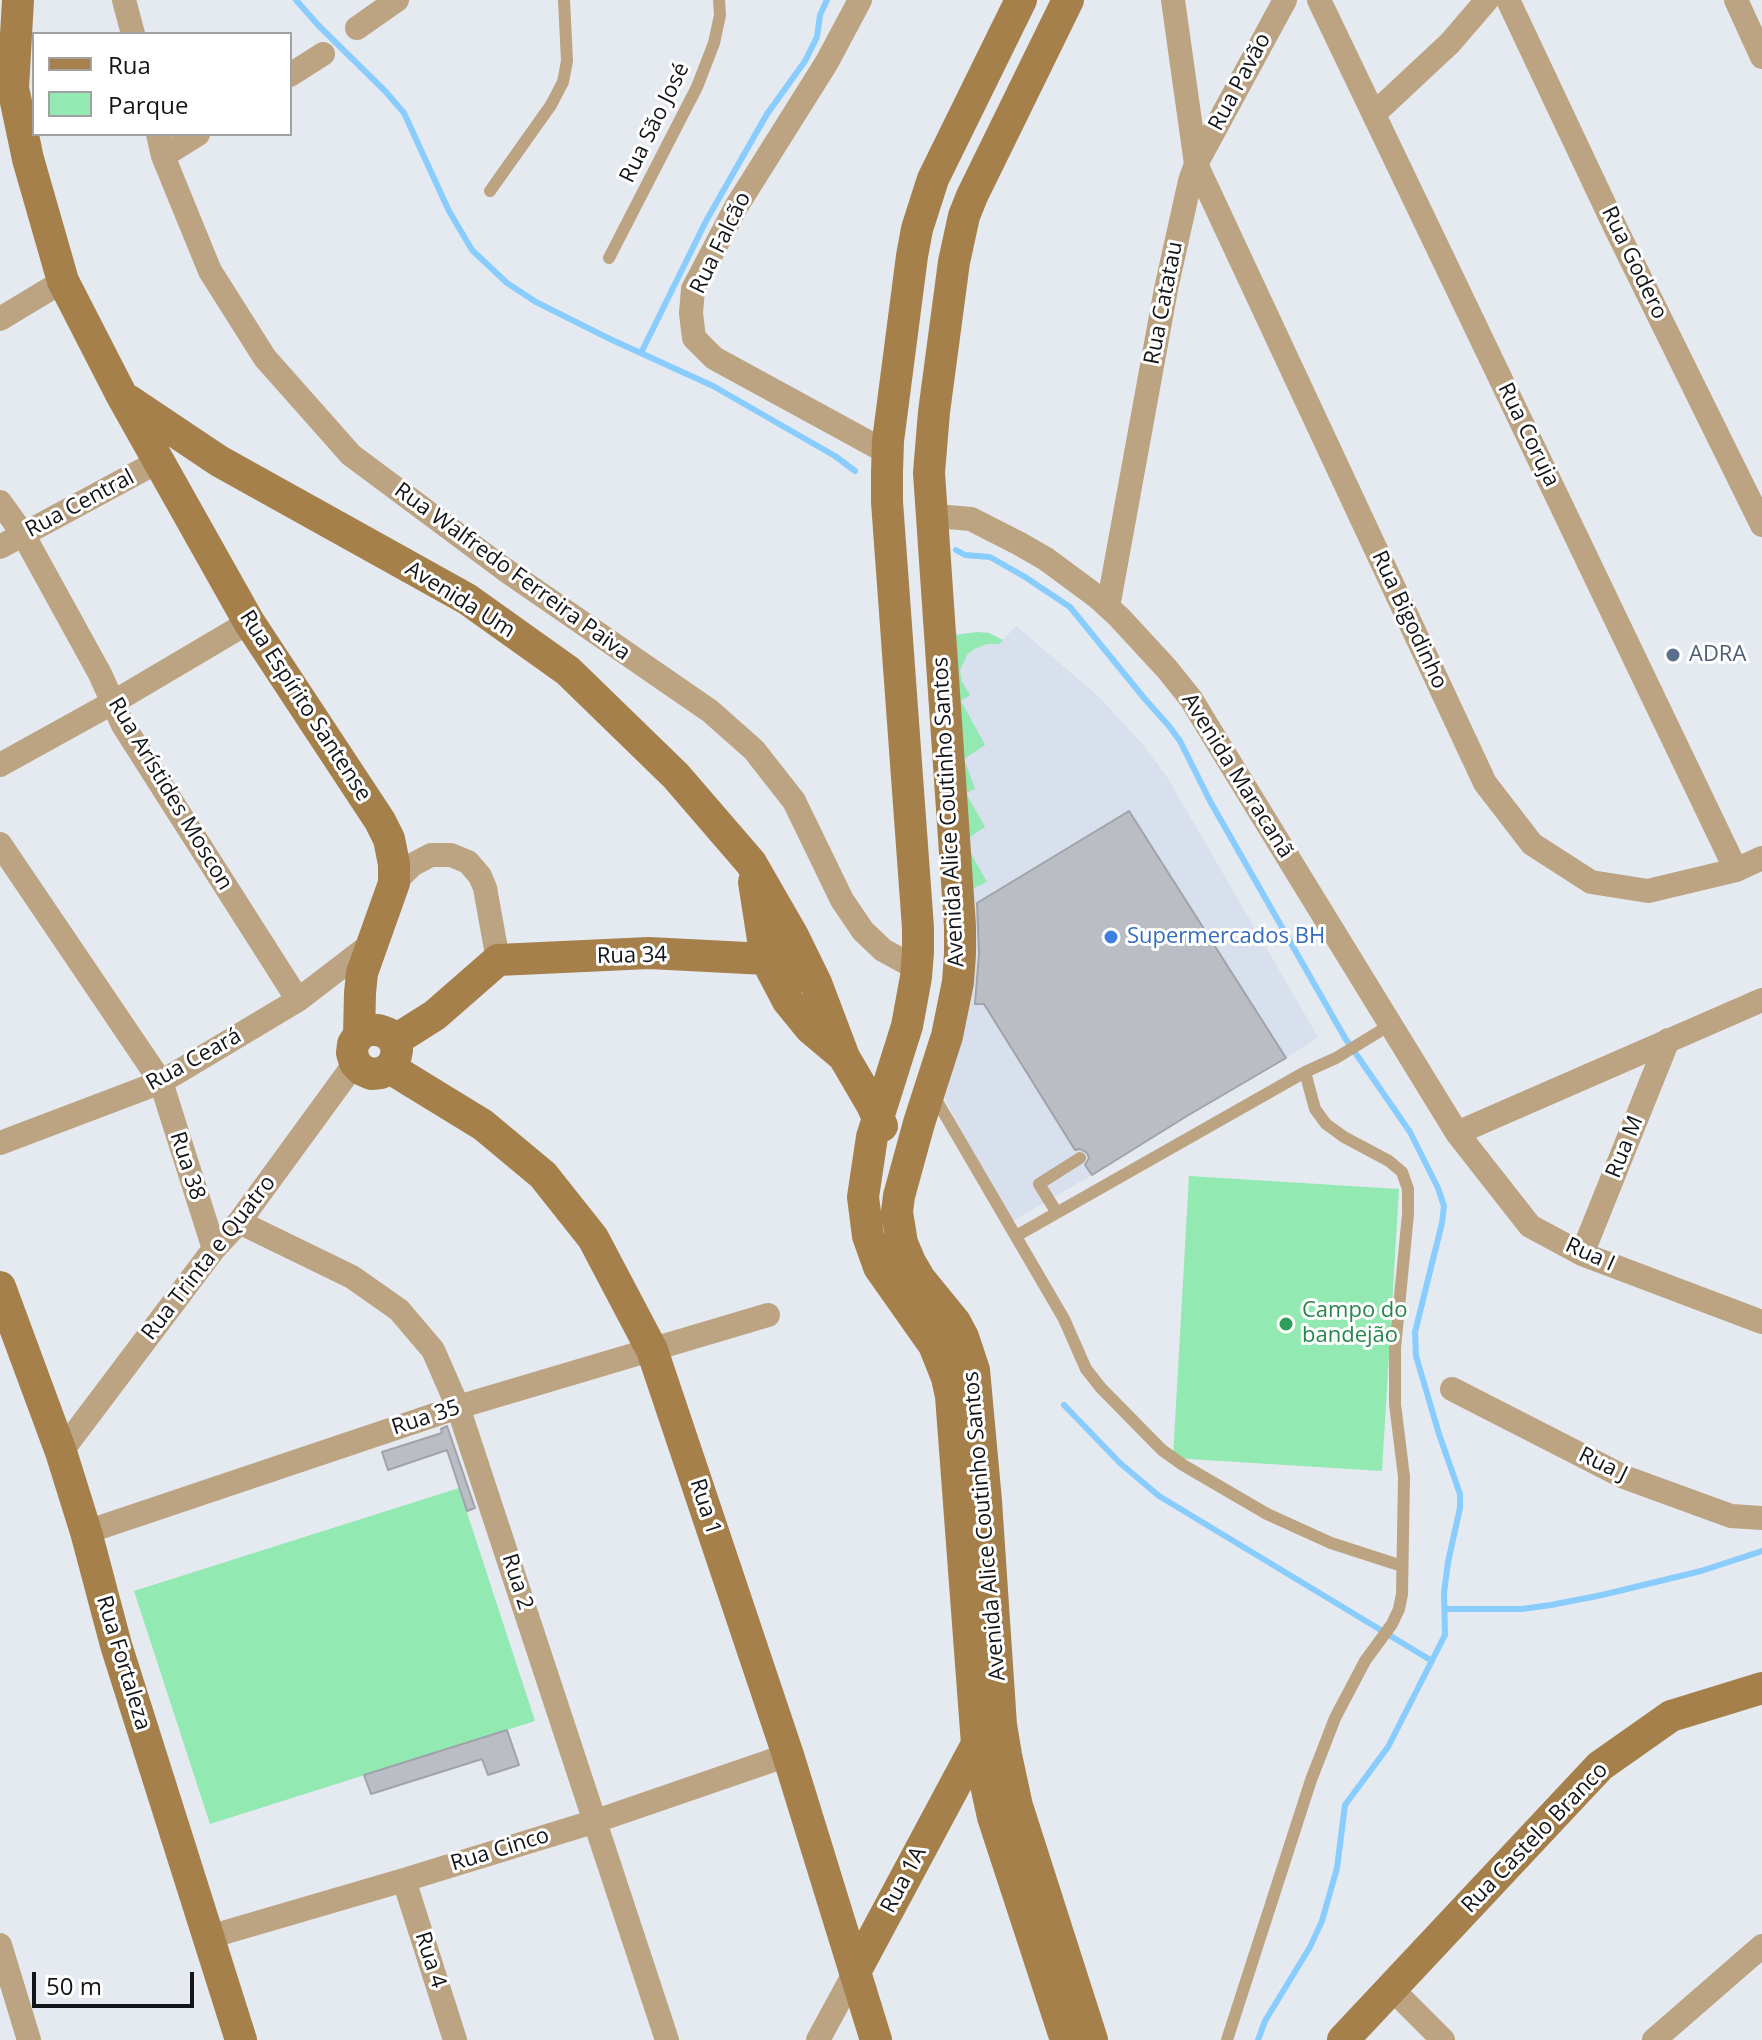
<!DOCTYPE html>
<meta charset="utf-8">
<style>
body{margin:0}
#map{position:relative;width:1762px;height:2040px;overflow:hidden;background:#e5e9f0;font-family:"Open Sans",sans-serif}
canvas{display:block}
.legend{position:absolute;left:32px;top:32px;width:260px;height:104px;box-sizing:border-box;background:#fff;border:2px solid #a1a1a3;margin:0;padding:10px 14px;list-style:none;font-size:24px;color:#141518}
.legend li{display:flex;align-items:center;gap:16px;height:40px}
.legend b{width:40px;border:2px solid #a1a1a3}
.scale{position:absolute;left:32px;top:1972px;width:162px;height:36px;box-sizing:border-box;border:4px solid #141518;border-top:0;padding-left:10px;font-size:24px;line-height:28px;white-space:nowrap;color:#141518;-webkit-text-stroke:6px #fff;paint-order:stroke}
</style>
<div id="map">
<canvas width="1762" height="2040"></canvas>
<ul class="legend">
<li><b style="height:10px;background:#a5804b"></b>Rua</li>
<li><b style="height:22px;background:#92e9b2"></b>Parque</li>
</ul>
<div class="scale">50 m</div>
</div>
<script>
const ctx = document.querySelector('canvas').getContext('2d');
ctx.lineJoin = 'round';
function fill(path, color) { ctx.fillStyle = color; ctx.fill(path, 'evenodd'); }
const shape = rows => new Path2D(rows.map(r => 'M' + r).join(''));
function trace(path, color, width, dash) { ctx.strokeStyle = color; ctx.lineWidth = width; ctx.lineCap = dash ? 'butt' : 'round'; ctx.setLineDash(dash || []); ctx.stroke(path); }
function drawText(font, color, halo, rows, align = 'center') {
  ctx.font = font + ' "Open Sans",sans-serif'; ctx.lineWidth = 6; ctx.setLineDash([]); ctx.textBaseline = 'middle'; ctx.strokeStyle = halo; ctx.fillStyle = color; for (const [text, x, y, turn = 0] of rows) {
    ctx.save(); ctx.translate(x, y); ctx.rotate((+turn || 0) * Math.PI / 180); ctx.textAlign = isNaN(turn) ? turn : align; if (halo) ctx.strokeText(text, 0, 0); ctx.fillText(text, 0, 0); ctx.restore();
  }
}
const built = shape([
 [1016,626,1098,696,1143,745,1167,777,1318,1037,1286,1058,1187,1116,1092,1175,1011,1222,980,1169,941,1090,955,635,977,632,989,633,1003,640]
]);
const green = shape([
 [977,632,989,633,1003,640,999,644,987,644,974,649,967,655,960,670,962,682,970,695,961,701,985,745,964,759,975,789,966,793,985,827,964,841,987,882,967,891,952,641,955,635],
 [1189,1176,1399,1189,1382,1471,1173,1458],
 [459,1488,535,1721,210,1824,134,1591]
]);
const stream = shape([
 [296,0,318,25,386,92,404,113,449,211,472,250,507,283,536,302,610,339,713,386,835,456,855,471],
 [641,353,706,221,767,114,805,61,817,37,820,15,827,0],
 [956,550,965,555,990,557,1025,577,1070,607,1144,698,1169,726,1180,741,1210,801,1345,1038,1410,1132,1438,1188,1444,1206,1442,1223,1415,1332,1416,1356,1439,1434,1460,1494,1460,1508,1448,1562,1444,1593,1445,1635,1388,1747,1345,1805,1337,1868,1322,1921,1310,1947,1265,2021,1258,2040],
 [1064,1405,1120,1463,1159,1496,1432,1661],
 [1446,1609,1522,1609,1551,1605,1602,1595,1701,1571,1762,1551]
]);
const building = shape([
 [1129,811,1286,1058,1187,1116,1092,1175,1085,1165,1089,1158,1087,1153,1080,1149,1075,1150,984,1004,975,1004,979,954,977,903,1129,811],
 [447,1426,475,1508,467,1511,447,1450,388,1470,382,1452,442,1433,441,1429,447,1426],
 [507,1730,519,1765,488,1775,482,1759,371,1794,364,1775,507,1730]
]);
const lane = shape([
 [490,191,551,105,563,82,567,61,564,0],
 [609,258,697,87,714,43,720,15,719,0],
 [934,1096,1064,1319,1086,1369,1101,1388,1162,1450,1183,1465,1267,1514,1331,1543,1402,1566],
 [1057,1213,1039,1184,1080,1158],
 [1016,1236,1305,1072,1336,1058,1390,1025],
 [1227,2040,1311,1780,1335,1718,1365,1661,1392,1624,1399,1609,1402,1594,1404,1477,1395,1404,1395,1348,1408,1214,1408,1189,1402,1172,1389,1161,1344,1137,1326,1124,1315,1109,1305,1072]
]);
const street = shape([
 [124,0,133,34],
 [860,0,827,62,736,207,693,289,691,313,694,338,714,358,888,453],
 [1319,0,1736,870],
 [1508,0,1616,229,1762,525],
 [1736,0,1762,57],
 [357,28,397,0],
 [290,75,323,54],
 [1374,114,1450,43,1487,0],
 [158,134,163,156,210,271,265,358,351,455,504,569,710,711,754,750,794,801,842,900,863,931,883,950,916,968],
 [163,156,198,134],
 [1196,164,1485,783,1532,844,1591,882,1648,891,1736,870,1762,858],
 [1196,164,1285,0],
 [0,319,63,281],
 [0,502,23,534,100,674,123,725,298,1000],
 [931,519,948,517,971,519,1020,544,1046,559,1096,596,1119,617,1167,669,1191,699,1211,732,1457,1133,1530,1226,1582,1254,1762,1322],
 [0,547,159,461],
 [1108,607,1166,289,1190,181,1196,164,1173,0],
 [0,765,112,703,249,622],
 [0,844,161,1082,214,1249],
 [394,883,412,865,431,855,451,855,468,862,480,876,485,888,498,960],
 [1457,1133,1762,1000],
 [0,1143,161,1082,298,1000,371,944],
 [239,1222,352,1277,399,1310,433,1350,458,1407,667,2040],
 [1582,1254,1668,1040],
 [1452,1389,1624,1477,1731,1516,1762,1518],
 [61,1452,214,1249,239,1222,355,1063],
 [86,1532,458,1407,768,1315],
 [404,1880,455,2040],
 [209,1937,404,1880,596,1821,788,1755],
 [0,1945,29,2040],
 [1392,1989,1443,2040],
 [818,2040,855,1972],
 [1654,2040,1762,1946]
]);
const secondary = shape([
 [18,0,13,88,28,159,63,281,122,396,249,622,380,821,389,839,394,864,394,883,362,973,360,993,359,1035,353,1044,352,1053,355,1063,362,1070,371,1074,381,1073,390,1068,395,1060,397,1050,394,1041,387,1033,378,1030,368,1030,359,1035],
 [1021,0,933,179,917,229,912,256,888,441,887,472,887,502,918,928,918,952,916,977,907,1026,872,1137,863,1197,868,1236,879,1267,934,1345,947,1378,951,1396,977,1744,993,1817,1066,2040],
 [1068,0,972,196,964,216,954,262,934,412,929,473,960,926,960,954,958,982,947,1036,919,1123,899,1196,897,1212,902,1243,910,1262,920,1279,955,1322,963,1337,974,1370,986,1501,1001,1725,1006,1755,1017,1806,1092,2040],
 [128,400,219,461,467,599,568,671,676,776,751,863,793,936,816,983,844,1057,872,1105,882,1126],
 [754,882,766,959,788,1001,810,1028,842,1055],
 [394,1041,435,1015,498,960,649,953,766,959,788,964,799,970,816,983],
 [390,1068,483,1125,543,1175,593,1238,652,1350,788,1755,876,2040],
 [0,1287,61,1452,86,1532,116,1645,241,2040],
 [855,1972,977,1744,987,1743],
 [1343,2040,1600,1766,1671,1716,1762,1688]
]);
const markers = [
 [1673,655,8,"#5c6f8a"],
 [1111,937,8,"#3f7fe0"],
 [1286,1324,8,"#2e9e5b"]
];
const streetNames = [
 ["Rua Pavão",1240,82,-62],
 ["Rua São José",655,123,-64],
 ["Rua Falcão",721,243,-64],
 ["Rua Godero",1634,263,64],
 ["Rua Catatau",1164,303,-79],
 ["Rua Coruja",1528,435,64],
 ["Rua Central",80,504,-28],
 ["Rua Walfredo Ferreira Paiva",512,572,36],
 ["Avenida Um",460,600,32],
 ["Rua Bigodinho",1409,620,65],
 ["Rua Espírito Santense",305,706,57],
 ["Avenida Maracanã",1237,776,58],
 ["Rua Arístides Moscon",170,794,59],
 ["Avenida Alice Coutinho Santos",949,812,-93],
 ["Rua 34",632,956,-1],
 ["Rua Ceará",194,1060,-29],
 ["Rua M",1625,1147,-68],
 ["Rua 38",187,1166,72],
 ["Rua I",1590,1255,24],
 ["Rua Trinta e Quatro",209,1258,-52],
 ["Rua 35",426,1418,-18],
 ["Rua J",1603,1465,26],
 ["Rua 1",705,1507,72],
 ["Avenida Alice Coutinho Santos",985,1526,-95],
 ["Rua 2",517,1582,72],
 ["Rua Fortaleza",123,1663,73],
 ["Rua Castelo Branco",1535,1838,-46],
 ["Rua Cinco",500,1850,-17],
 ["Rua 1A",904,1880,-62],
 ["Rua 4",430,1960,72]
];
const serviceNames = [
 ["ADRA",1689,655]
];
const shopNames = [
 ["Supermercados BH",1127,937]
];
const leisureNames = [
 ["Campo do",1302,1311],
 ["bandejão",1302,1336]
];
fill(built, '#d8dfed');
fill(green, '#92e9b2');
trace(stream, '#89ccfe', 6);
fill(building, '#babec4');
trace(building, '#a0a3a9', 2);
trace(lane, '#bca381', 12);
trace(street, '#bca381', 24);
trace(secondary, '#a5804b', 32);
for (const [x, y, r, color] of markers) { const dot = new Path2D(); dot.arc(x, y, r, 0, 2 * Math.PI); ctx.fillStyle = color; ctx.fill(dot); trace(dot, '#fff', 3); }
drawText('22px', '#141518', '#fff', streetNames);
drawText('22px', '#4e5e75', '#fff', serviceNames, 'left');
drawText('22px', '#366cbe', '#fff', shopNames, 'left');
drawText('22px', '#27864d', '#fff', leisureNames, 'left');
</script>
